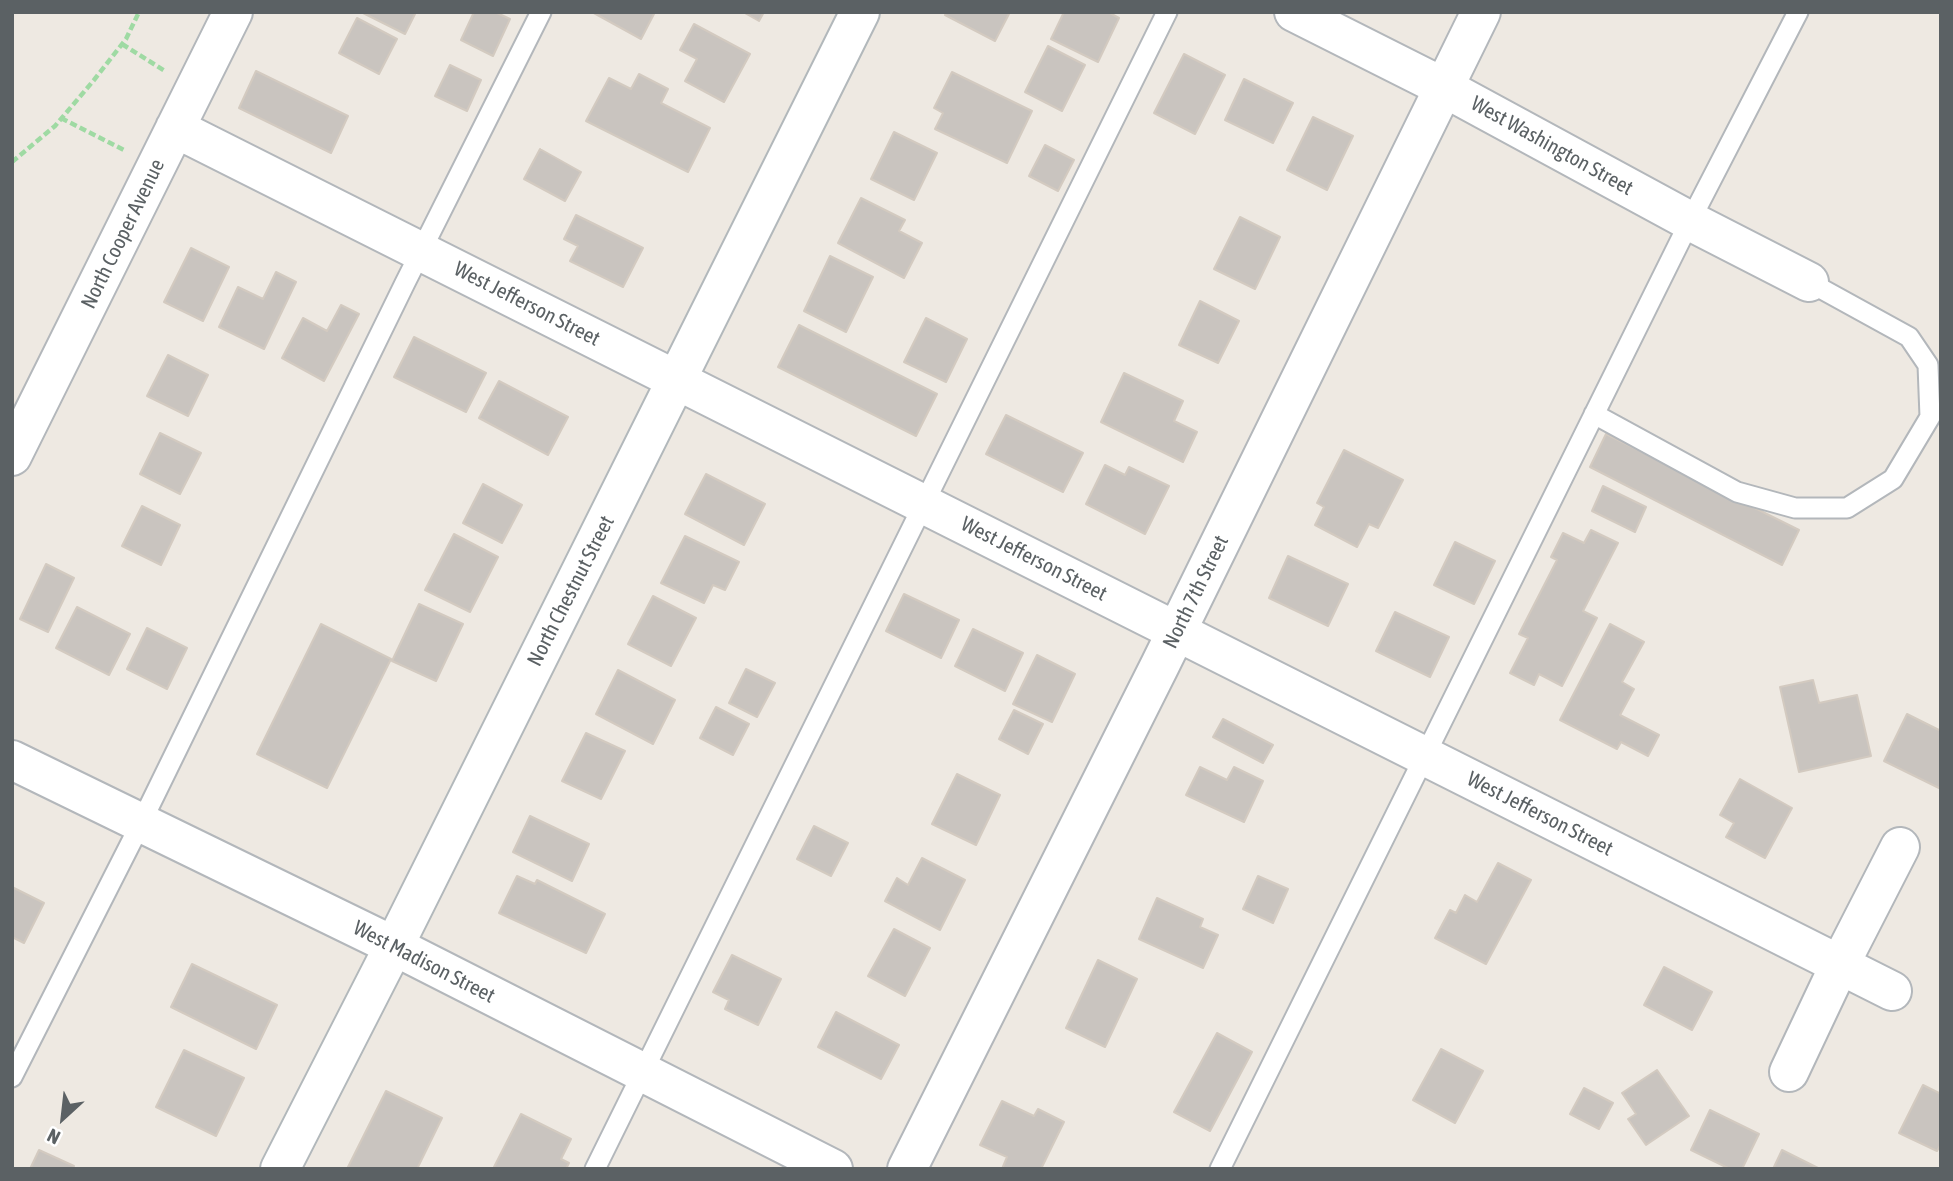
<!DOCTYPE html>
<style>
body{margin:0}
#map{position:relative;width:1953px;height:1181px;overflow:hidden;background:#eee9e2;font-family:"Asap Condensed",sans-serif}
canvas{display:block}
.frame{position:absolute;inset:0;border:14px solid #5b6164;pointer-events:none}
.north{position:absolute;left:28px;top:1083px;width:70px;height:70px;-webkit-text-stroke:5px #fff;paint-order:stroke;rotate:207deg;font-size:19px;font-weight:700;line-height:28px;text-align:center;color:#5b6164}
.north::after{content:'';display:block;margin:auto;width:24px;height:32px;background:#5b6164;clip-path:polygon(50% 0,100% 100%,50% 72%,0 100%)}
</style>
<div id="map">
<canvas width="1953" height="1181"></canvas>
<div class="frame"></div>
<div class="north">N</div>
</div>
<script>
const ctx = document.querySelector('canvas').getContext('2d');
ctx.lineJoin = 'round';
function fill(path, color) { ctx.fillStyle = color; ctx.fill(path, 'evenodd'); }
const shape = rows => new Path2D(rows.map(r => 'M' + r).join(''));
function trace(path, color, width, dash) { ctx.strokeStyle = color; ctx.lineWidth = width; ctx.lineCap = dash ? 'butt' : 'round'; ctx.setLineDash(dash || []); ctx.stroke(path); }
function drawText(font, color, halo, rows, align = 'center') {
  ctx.font = font + ' "Asap Condensed",sans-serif'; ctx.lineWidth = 7; ctx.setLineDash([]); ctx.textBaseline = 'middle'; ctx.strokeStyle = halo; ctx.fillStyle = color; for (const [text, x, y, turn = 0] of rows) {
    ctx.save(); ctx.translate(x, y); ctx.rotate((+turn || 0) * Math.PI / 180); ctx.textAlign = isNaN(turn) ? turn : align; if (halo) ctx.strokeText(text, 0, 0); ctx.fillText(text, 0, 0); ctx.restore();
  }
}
const building = shape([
 [361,12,416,12,405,34,361,12],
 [474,12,495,12,510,19,493,56,461,40,474,12],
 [592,12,655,12,641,39,592,12],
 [743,12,764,12,759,21,743,12],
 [946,12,1010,12,995,41,945,15,946,12],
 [1064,12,1108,12,1119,18,1098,62,1051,39,1064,12],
 [357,18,397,39,379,74,339,53,357,18],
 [694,24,750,54,724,102,685,81,697,59,680,50,694,24],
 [1048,46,1085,65,1062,111,1025,92,1048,46],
 [1184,54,1225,75,1195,134,1154,113,1184,54],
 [450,65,481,80,467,111,435,96,450,65],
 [256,71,348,116,331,153,239,108,256,71],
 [952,72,1032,111,1007,163,935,129,943,113,934,108,952,72],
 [639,74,668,89,661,103,710,128,688,172,586,121,609,78,631,89,639,74],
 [1244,79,1293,103,1273,143,1225,120,1244,79],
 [1313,117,1353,136,1327,190,1287,170,1313,117],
 [894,132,937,153,914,200,871,179,894,132],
 [1045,145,1074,160,1058,191,1029,176,1045,145],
 [540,149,581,172,565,201,524,179,540,149],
 [861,198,905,220,899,231,922,243,904,278,838,243,861,198],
 [576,215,643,248,623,287,570,261,578,246,564,239,576,215],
 [1240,217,1280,237,1255,289,1214,269,1240,217],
 [191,248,229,267,203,321,164,302,191,248],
 [830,256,873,277,846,332,804,311,830,256],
 [276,272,296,282,264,349,219,327,238,287,263,299,276,272],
 [1200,301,1239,321,1218,363,1179,345,1200,301],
 [341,305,359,314,324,381,282,358,303,318,327,331,341,305],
 [926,318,967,339,946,382,904,362,926,318],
 [799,325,937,394,916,436,778,367,799,325],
 [414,337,486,373,466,412,394,377,414,337],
 [168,355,208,375,188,416,147,396,168,355],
 [1124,373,1183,401,1174,421,1197,432,1183,462,1101,422,1124,373],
 [499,381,568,417,548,455,479,418,499,381],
 [1006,415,1083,453,1063,492,986,454,1006,415],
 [160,433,201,453,180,494,140,474,160,433],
 [1606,434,1799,530,1782,565,1590,467,1606,434],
 [1344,450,1403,480,1378,528,1369,524,1357,547,1315,525,1324,507,1317,503,1344,450],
 [1105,465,1125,475,1129,467,1169,486,1145,534,1086,504,1105,465],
 [706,474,765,504,744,545,685,514,706,474],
 [483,484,522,505,502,543,463,523,483,484],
 [1603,486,1646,507,1635,532,1592,511,1603,486],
 [142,506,180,525,161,565,122,546,142,506],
 [1591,530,1618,543,1583,611,1597,618,1562,686,1539,674,1534,685,1510,673,1528,638,1519,634,1557,560,1551,557,1563,533,1584,543,1591,530],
 [454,534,498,557,470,612,425,590,454,534],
 [685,536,739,562,725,590,713,585,704,603,661,583,685,536],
 [1455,542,1495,561,1474,604,1434,585,1455,542],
 [1288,556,1348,584,1328,626,1269,598,1288,556],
 [46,564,74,578,48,632,20,619,46,564],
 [904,594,959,620,941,658,886,631,904,594],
 [653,596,696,618,671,666,628,644,653,596],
 [419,604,463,624,436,681,392,661,419,604],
 [77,607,130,634,109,675,56,648,77,607],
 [1395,612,1449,637,1430,677,1376,651,1395,612],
 [321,624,391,659,327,788,257,754,321,624],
 [1610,624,1644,642,1622,682,1634,689,1620,715,1659,735,1648,756,1621,742,1617,749,1560,720,1610,624],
 [147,628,187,648,167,689,127,669,147,628],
 [973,629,1023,653,1005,691,955,666,973,629],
 [1037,655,1075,674,1052,722,1013,704,1037,655],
 [746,669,775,683,757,717,729,703,746,669],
 [618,670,675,700,653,744,596,714,618,670],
 [1813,680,1819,703,1857,695,1871,756,1799,772,1780,687,1813,680],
 [716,707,749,724,733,755,700,738,716,707],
 [1014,710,1043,724,1028,754,999,739,1014,710],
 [1907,714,1941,731,1941,789,1884,761,1907,714],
 [1223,719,1273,745,1263,763,1213,737,1223,719],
 [586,733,625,751,601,799,562,781,586,733],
 [1200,767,1227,780,1234,767,1263,781,1244,822,1186,795,1200,767],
 [957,774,1000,795,976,845,932,824,957,774],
 [1740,779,1792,808,1765,858,1726,837,1734,823,1720,815,1740,779],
 [530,816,589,844,572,881,513,852,530,816],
 [814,826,848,843,831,876,797,859,814,826],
 [922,858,965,880,940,930,885,901,897,878,908,885,922,858],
 [1498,863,1531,880,1486,964,1435,938,1450,910,1456,913,1465,895,1477,902,1498,863],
 [517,876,535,884,537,880,605,914,586,953,499,913,517,876],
 [1258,876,1288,889,1273,923,1243,909,1258,876],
 [12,887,44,903,24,943,12,937,12,887],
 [1157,898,1203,919,1200,927,1218,935,1203,968,1139,939,1157,898],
 [894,929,930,948,905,996,868,976,894,929],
 [732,955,781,979,758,1025,725,1009,729,1000,713,992,732,955],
 [1098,960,1137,979,1105,1047,1066,1028,1098,960],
 [192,964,277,1005,256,1049,171,1007,192,964],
 [1664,967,1712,992,1692,1030,1644,1005,1664,967],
 [836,1012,899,1045,881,1079,818,1047,836,1012],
 [1217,1033,1252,1052,1210,1131,1174,1112,1217,1033],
 [1441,1049,1483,1071,1455,1123,1413,1100,1441,1049],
 [184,1050,244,1078,216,1136,156,1107,184,1050],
 [1657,1070,1689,1116,1646,1145,1628,1119,1636,1114,1622,1093,1657,1070],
 [1923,1085,1941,1094,1941,1144,1937,1151,1899,1133,1923,1085],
 [1584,1088,1613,1103,1599,1129,1570,1114,1584,1088],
 [386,1091,442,1118,417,1169,347,1169,386,1091],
 [1002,1101,1034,1116,1038,1109,1064,1122,1041,1169,1002,1169,1007,1157,980,1145,1002,1101],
 [1710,1110,1759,1134,1742,1169,1730,1169,1691,1150,1710,1110],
 [521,1114,571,1139,561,1159,569,1163,566,1169,493,1169,521,1114],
 [39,1150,74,1166,73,1169,30,1169,39,1150],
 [1782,1150,1820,1169,1773,1169,1782,1150]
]);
const path = shape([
 [122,44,165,71],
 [61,118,126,151],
 [12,162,55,126,94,80,126,39,139,12]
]);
const service = shape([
 [1594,414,1737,492,1795,508,1847,508,1893,479,1930,417,1928,365,1909,337,1809,282],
 [12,1077,141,823,405,283,541,12],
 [595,1169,1167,12],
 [1220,1169,1690,221,1798,12]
]);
const minor = shape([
 [1294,12,1443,87,1690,221,1809,282],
 [175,128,1892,991],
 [12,456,233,12],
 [12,760,394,946,833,1169],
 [1789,1072,1840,964,1900,847],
 [907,1169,1160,665,1481,12]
]);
const secondary = shape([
 [280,1169,394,946,860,12]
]);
const streetNames = [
 ["West Washington Street",1552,146,29],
 ["North Cooper Avenue",123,234,-64],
 ["West Jefferson Street",527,304,27],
 ["West Jefferson Street",1034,559,27],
 ["North Chestnut Street",571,591,-63],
 ["North 7th Street",1196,592,-64],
 ["West Jefferson Street",1540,814,27],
 ["West Madison Street",424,962,27]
];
fill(building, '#c9c4bf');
trace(building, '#d3cac0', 2);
trace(service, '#b3b7bb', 23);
trace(minor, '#b3b7bb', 42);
trace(secondary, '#b2b8bb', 42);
trace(path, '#9fdaa3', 4.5, [7, 3.5]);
trace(service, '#fff', 19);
trace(minor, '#fff', 38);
trace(secondary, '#fff', 38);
drawText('21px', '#5b6164', '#fff', streetNames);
</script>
